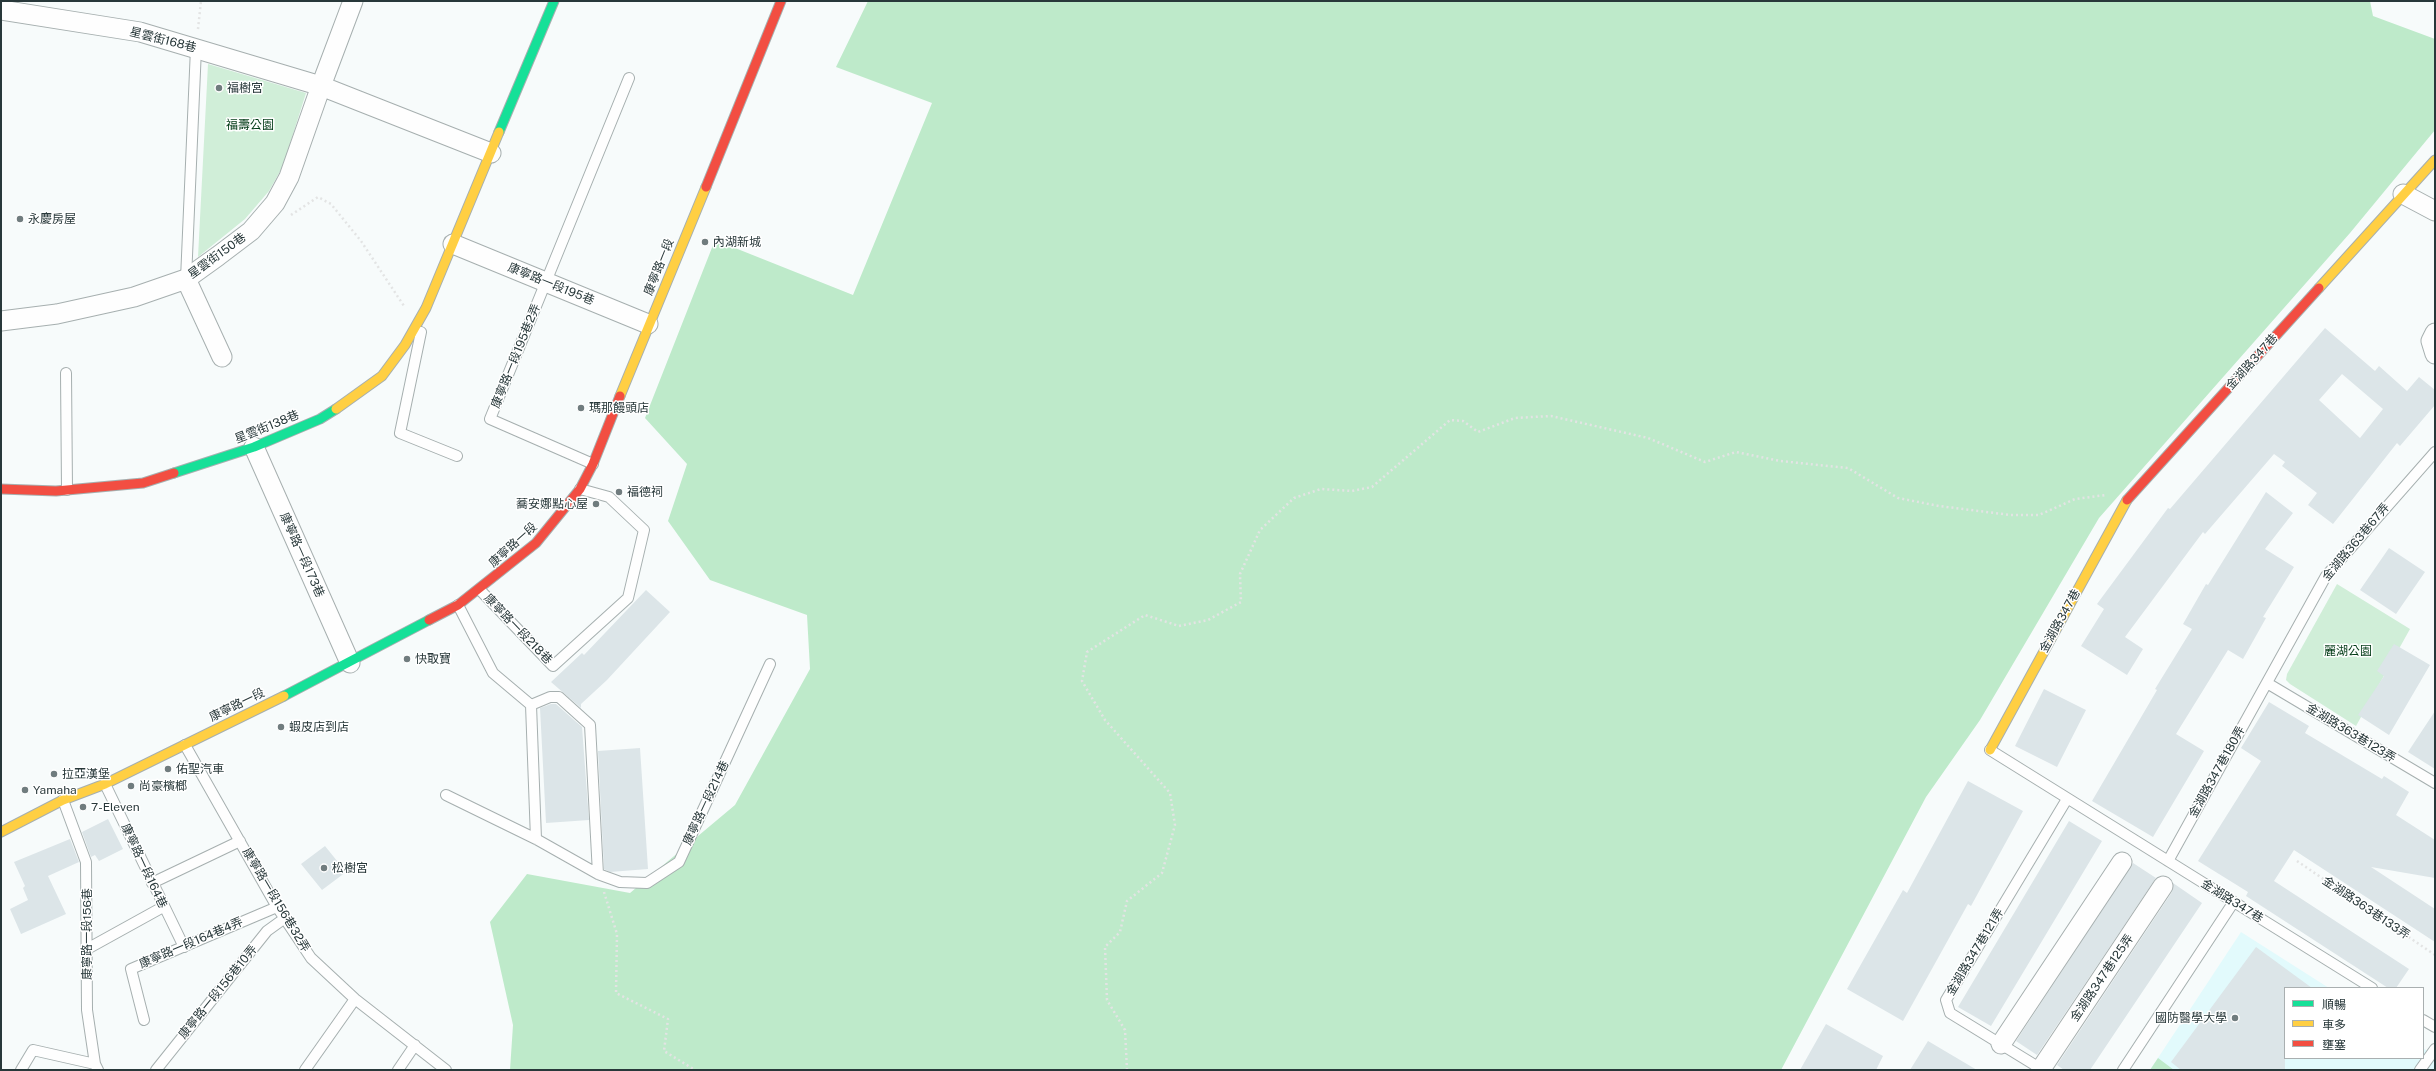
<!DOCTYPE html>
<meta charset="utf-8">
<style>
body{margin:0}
#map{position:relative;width:2436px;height:1071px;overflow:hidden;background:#f7fbfb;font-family:"Public Sans","Noto Sans TC",sans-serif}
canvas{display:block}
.frame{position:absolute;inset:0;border:2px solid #28383a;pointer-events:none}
.legend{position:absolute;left:2284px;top:987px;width:140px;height:72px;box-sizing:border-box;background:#fff;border:1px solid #a9afb0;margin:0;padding:5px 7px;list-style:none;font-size:12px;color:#28383a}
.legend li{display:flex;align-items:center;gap:8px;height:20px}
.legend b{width:20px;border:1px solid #a9afb0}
</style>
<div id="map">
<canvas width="2436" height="1071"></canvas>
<div class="frame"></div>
<ul class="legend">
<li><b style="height:5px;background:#16e098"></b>順暢</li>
<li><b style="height:5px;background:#ffcf43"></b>車多</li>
<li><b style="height:5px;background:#f24e42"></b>壅塞</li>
</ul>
</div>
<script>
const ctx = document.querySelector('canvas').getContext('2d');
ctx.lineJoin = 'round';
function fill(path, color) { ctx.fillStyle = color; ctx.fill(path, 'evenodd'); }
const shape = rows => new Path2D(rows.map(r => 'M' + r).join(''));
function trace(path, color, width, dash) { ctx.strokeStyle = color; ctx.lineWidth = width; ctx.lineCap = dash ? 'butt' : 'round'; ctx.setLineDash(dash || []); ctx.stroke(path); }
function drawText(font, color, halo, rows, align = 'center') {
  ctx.font = font + ' "Public Sans","Noto Sans TC",sans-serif'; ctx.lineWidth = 3; ctx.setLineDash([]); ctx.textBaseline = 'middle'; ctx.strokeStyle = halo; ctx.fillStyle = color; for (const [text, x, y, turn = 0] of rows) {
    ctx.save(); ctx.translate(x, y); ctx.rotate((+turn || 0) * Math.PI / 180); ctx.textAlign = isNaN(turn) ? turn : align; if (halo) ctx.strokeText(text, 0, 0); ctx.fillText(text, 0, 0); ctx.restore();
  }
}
const built = shape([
 [2241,932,2329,988,2285,988,2285,1058,2423,1058,2423,1048,2435,1056,2435,1070,2150,1070]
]);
const green = shape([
 [208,64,306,93,283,166,269,191,245,219,198,257],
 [2337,584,2410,629,2356,726,2290,684,2286,680,2287,674]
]);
const forest = shape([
 [868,1,2370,1,2373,16,2435,39,2435,130,2350,233,2099,518,1980,720,1926,797,1781,1070,510,1070,513,1025,490,922,527,874,630,893,735,805,810,669,807,615,710,580,668,521,687,464,645,418,715,240,853,295,932,103,836,67],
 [2158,1058,2174,1070,2150,1070]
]);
const building = shape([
 [2325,328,2375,371,2379,366,2407,391,2419,377,2435,390,2435,405,2400,446,2397,443,2333,524,2308,505,2317,493,2282,466,2285,462,2274,454,2205,534,2203,532,2125,637,2143,649,2127,675,2081,646,2104,609,2097,604,2168,508,2170,509],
 [2342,374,2383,409,2360,438,2319,400],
 [2266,492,2293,513,2265,549,2294,567,2263,617,2266,618,2243,659,2228,650,2176,734,2204,751,2153,837,2092,801,2157,690,2155,689,2192,629,2183,624,2206,584,2208,585],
 [2389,548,2425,572,2396,614,2360,590],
 [646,590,670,612,607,680,581,704,581,708,551,682,582,653,584,655],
 [2394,644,2430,665,2389,735,2358,715,2384,676,2377,671],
 [2044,689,2086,710,2057,767,2015,746],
 [2269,702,2309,726,2305,733,2382,779,2384,776,2409,792,2396,815,2435,840,2435,878,2371,867,2435,909,2435,942,2294,850,2274,881,2409,969,2396,988,2388,988,2246,896,2248,892,2198,861,2261,761,2241,748],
 [551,704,556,704,582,727,589,820,546,823,540,708],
 [2435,711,2435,769,2408,752],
 [640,748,648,869,610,872,604,869,598,751],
 [1968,781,2023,811,1971,906,1968,904,1903,1021,1847,989,1903,890,1907,893],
 [108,819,123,849,99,861,95,855,91,857,82,832],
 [2069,821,2102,841,1991,1026,1958,1007],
 [70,839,79,862,48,876,66,914,21,934,10,909,28,900,23,888,25,886,14,862],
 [325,846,346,872,322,890,301,864],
 [2133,863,2156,878,2037,1055,2016,1041],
 [2173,883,2202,903,2090,1070,2064,1070,2057,1065,2172,892],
 [2256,947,2312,988,2285,988,2285,1070,2181,1070,2171,1062],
 [1826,1024,1883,1056,1876,1070,1800,1070],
 [1928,1041,1977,1070,1910,1070]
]);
const path = shape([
 [198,29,201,1],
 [291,215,318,197,331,204,361,241,404,306],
 [2297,861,2435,955],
 [604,892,617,934,616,993,668,1019,664,1051,695,1070],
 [1127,1070,1125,1030,1107,1000,1105,947,1120,932,1127,901,1162,873,1175,825,1170,793,1105,720,1082,681,1087,652,1145,615,1179,626,1208,620,1241,602,1240,574,1260,530,1294,498,1321,489,1352,491,1372,487,1450,420,1463,421,1478,432,1515,418,1551,416,1648,438,1705,462,1736,452,1780,461,1848,468,1898,498,1939,506,2010,515,2039,515,2075,499,2106,495]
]);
const lane = shape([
 [186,279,196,48],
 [421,332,400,433,457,456],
 [66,373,67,490],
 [593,464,490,419,629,78],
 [480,590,553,666,628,598,644,530,609,497,580,489],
 [458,605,493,673,531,705,550,697,559,697,590,725,598,874],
 [2267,683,2435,783],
 [531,705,536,839],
 [185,745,277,907,311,958,355,999,446,1070],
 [1990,750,2372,988],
 [105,784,184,947],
 [446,795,536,839,598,874,620,882,647,883,679,862,770,664],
 [63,800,86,862,87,1010,95,1064,98,1070],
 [2168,861,2326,576,2435,452],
 [152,883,240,841],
 [87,949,163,907],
 [144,1020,131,969,277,907],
 [2423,1020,2435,1027],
 [21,1070,33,1050,95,1064],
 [156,1070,267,931,285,918],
 [305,1070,355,999],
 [398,1070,415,1045],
 [2043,1070,1950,1013,1946,1000,2067,799],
 [2123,1070,2233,903],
 [2420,1070,2435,1049]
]);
const street = shape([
 [353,1,321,86,491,153],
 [1,10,140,32,321,86,289,177,275,203,251,231,218,256,186,279,134,297,57,314,1,321],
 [2403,194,2435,211],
 [453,244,648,324],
 [186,279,222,357],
 [2435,333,2431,341,2435,354],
 [254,447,350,663],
 [2001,1044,2122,862],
 [2041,1069,2163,886]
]);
const fast = shape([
 [499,132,554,1],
 [174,473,254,447,320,419,336,409],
 [284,696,429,620]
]);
const slow = shape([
 [2319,288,2435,160],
 [620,396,706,187],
 [336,409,382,376,405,345,426,308,499,132],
 [1990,750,2127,500],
 [1,832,63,800,105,784,284,696]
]);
const jam = shape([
 [706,187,781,1],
 [1,489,56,491,143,483,174,473],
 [2127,500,2319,288],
 [429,620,458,605,536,543,580,489,593,464,620,396]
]);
const markers = [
 [219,88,4,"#707c7e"],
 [20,219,4,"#707c7e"],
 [705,242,4,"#707c7e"],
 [581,408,4,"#707c7e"],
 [619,492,4,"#707c7e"],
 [596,504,4,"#707c7e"],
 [407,659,4,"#707c7e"],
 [281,727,4,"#707c7e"],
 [168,769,4,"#707c7e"],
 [54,774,4,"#707c7e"],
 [131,786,4,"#707c7e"],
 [25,790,4,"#707c7e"],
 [83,807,4,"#707c7e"],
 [324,868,4,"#707c7e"],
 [2235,1018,4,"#707c7e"]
];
const streetNames = [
 ["星雲街168巷",163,40,14],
 ["星雲街150巷",217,256,-36],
 ["康寧路一段",659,267,-68],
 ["康寧路一段195巷",551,284,22],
 ["康寧路一段195巷2弄",516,356,-68],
 ["金湖路347巷",2252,362,-48],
 ["星雲街138巷",267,427,-22],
 ["金湖路363巷67弄",2356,542,-50],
 ["康寧路一段",513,545,-42],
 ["康寧路一段173巷",302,555,66],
 ["金湖路347巷",2060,621,-61],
 ["康寧路一段218巷",518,629,46],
 ["康寧路一段",237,705,-26],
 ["金湖路363巷123弄",2351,733,31],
 ["金湖路347巷180弄",2217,772,-61],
 ["康寧路一段214巷",706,803,-65],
 ["康寧路一段164巷",144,866,65],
 ["康寧路一段156巷32弄",276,900,59],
 ["金湖路347巷",2232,901,32],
 ["金湖路363巷133弄",2366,908,34],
 ["康寧路一段156巷",87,934,-90],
 ["康寧路一段164巷4弄",191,943,-23],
 ["金湖路347巷121弄",1975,952,-59],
 ["金湖路347巷125弄",2102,978,-56],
 ["康寧路一段156巷10弄",218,992,-51]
];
const poiNames = [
 ["福樹宮",227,88],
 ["永慶房屋",28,219],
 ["內湖新城",713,242],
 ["瑪那饅頭店",589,408],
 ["福德祠",627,492],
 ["蕎安娜點心屋",588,504,"right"],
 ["快取寶",415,659],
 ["蝦皮店到店",289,727],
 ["佑聖汽車",176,769],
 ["拉亞漢堡",62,774],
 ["尚豪檳榔",139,786],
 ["Yamaha",33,790],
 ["7-Eleven",91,807],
 ["松樹宮",332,868],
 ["國防醫學大學",2227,1018,"right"]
];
const parkNames = [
 ["福壽公園",250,125],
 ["麗湖公園",2348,651]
];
fill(built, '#e2fafc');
fill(green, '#d0eed8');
fill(forest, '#beeaca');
fill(building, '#dce5e8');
trace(lane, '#a6afaf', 12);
trace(street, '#a6afaf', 21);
trace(fast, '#a6afaf', 11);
trace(slow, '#a6afaf', 11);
trace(jam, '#a6afaf', 11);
trace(path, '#e3e4e4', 2.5, [2, 3]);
trace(lane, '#fefefe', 10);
trace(street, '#fefefe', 19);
trace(fast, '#16e098', 9);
trace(slow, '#ffcf43', 9);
trace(jam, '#f24e42', 9);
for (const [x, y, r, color] of markers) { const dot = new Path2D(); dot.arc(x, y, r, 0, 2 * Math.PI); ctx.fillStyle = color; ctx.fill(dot); trace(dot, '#fff', 1.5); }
drawText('12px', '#28383a', '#fff', streetNames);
drawText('12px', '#28383a', '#fff', poiNames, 'left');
drawText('12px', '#003a15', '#fff', parkNames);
</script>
